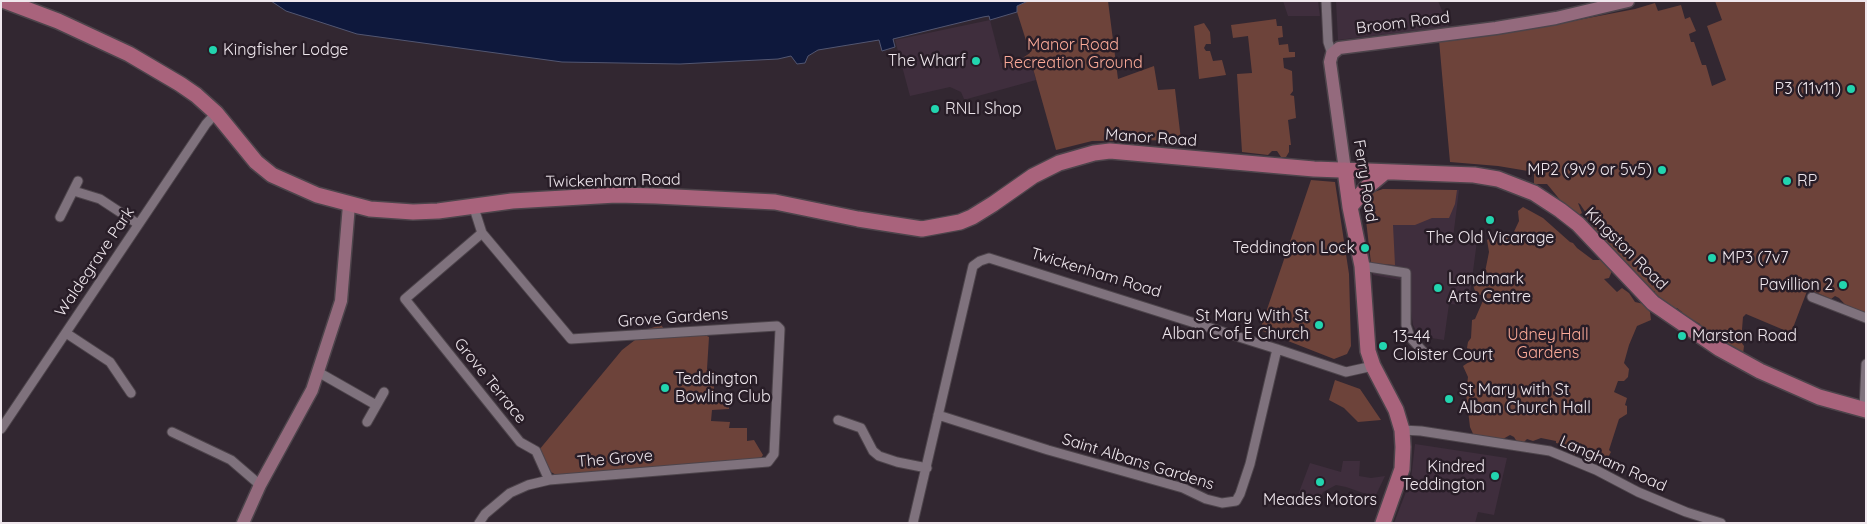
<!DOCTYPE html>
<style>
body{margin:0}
#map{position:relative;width:1867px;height:524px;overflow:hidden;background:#322731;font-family:Quicksand,sans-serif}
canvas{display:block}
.frame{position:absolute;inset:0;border:2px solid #efe7ed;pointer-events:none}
</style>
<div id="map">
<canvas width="1867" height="524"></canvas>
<div class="frame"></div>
</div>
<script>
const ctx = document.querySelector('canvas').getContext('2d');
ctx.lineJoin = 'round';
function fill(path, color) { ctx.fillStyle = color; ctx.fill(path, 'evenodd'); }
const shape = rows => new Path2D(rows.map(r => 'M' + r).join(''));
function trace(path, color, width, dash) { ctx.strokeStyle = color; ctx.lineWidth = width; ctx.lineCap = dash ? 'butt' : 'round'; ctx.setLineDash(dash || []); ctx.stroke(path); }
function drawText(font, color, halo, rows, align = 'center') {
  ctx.font = font + ' Quicksand,sans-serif'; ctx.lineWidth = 5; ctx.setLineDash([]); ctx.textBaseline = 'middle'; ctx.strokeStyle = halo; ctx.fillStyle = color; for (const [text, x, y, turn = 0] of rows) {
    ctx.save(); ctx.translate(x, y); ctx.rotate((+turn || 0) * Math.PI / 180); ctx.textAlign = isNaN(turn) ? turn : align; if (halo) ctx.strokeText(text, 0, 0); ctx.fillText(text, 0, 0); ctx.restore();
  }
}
const built = shape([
 [1283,1,1318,1,1320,16,1288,16],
 [1336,1,1438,1,1449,27,1338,40],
 [990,20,1001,63,1024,57,1027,65,1032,65,1036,80,967,99,964,99,961,92,950,87,910,96,895,40],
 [1383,189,1459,190,1453,238,1477,241,1470,294,1463,301,1462,305,1449,304,1444,340,1419,336,1413,325,1409,298,1411,282,1373,275,1364,203],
 [1415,444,1507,458,1494,515,1478,512,1475,523,1394,523,1411,479],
 [1343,461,1360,461,1359,476,1371,478,1385,476,1375,497,1346,487,1336,485,1323,492,1318,504,1298,495,1310,463,1341,472]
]);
const green = shape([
 [1028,1,1108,1,1118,79,1154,66,1158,90,1175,89,1181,140,1092,141,1056,150,1032,65,1027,65,1024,57,1030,53,1017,12,1017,6],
 [1715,1,1866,1,1866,319,1856,316,1839,298,1835,296,1831,299,1813,291,1812,287,1809,286,1791,333,1746,314,1743,317,1741,342,1744,346,1743,354,1711,343,1711,334,1701,328,1700,324,1693,320,1687,321,1681,317,1682,312,1677,308,1672,310,1652,301,1655,291,1650,291,1650,287,1646,287,1643,283,1644,282,1628,264,1626,265,1617,253,1612,253,1588,220,1586,213,1580,204,1578,203,1582,213,1575,218,1547,184,1534,184,1534,172,1498,166,1450,162,1442,74,1439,40,1552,25,1635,9,1655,3,1658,11,1681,5,1685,19,1690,17,1696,31,1689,34,1691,42,1694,42,1702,65,1706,65,1712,86,1726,80,1707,26,1722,20],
 [1276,19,1277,26,1282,26,1283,37,1278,38,1279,45,1288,44,1289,52,1295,52,1295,57,1283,58,1284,68,1292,71,1293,91,1290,95,1294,96,1296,118,1288,120,1291,145,1289,145,1289,152,1286,157,1281,157,1277,151,1272,151,1268,155,1242,152,1237,74,1252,73,1248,36,1233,38,1231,25],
 [1204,23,1210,32,1211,44,1206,44,1204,48,1206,51,1210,51,1213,61,1222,60,1226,75,1199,79,1194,26],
 [1311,180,1335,182,1349,274,1351,346,1347,354,1334,359,1260,330],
 [1383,189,1457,190,1455,204,1449,218,1432,218,1415,225,1393,225,1395,265,1371,263,1364,203,1371,193],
 [1523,207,1543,218,1570,242,1573,243,1577,248,1593,260,1601,260,1610,263,1612,271,1609,278,1604,279,1617,292,1622,288,1629,293,1635,302,1644,304,1650,312,1651,320,1637,326,1629,345,1624,363,1629,369,1628,377,1624,381,1618,381,1614,392,1627,398,1625,405,1627,406,1627,414,1619,419,1609,450,1611,452,1606,461,1590,461,1589,453,1578,449,1575,455,1570,452,1569,446,1556,443,1556,441,1541,438,1533,441,1527,439,1523,443,1517,442,1514,437,1510,435,1503,439,1495,439,1474,436,1470,427,1466,394,1468,377,1463,366,1469,362,1470,352,1467,348,1468,342,1471,338,1472,320,1475,319,1485,296,1476,294,1473,285,1475,276,1485,272,1489,252,1487,240,1499,233,1510,235,1511,238,1519,221,1518,211],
 [661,325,665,330,701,333,709,337,707,369,714,371,714,402,729,403,729,409,712,410,711,421,730,422,729,428,747,428,747,441,754,440,763,455,755,467,668,468,657,476,637,470,558,476,551,472,541,457,539,450,622,350,635,340,642,340,648,329],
 [1335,380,1360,389,1381,420,1358,422,1344,408,1329,400]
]);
const water = shape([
 [271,1,1028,1,1017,6,1017,12,990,20,989,16,983,17,893,39,895,47,882,51,879,40,818,50,808,56,805,63,797,64,791,56,778,59,680,64,562,62,357,34,286,11,271,1]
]);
const street = shape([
 [1326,1,1328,42,1332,54],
 [74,191,100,199,138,224],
 [473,205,482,233,405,299,520,442,536,451,549,480],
 [60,217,78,181],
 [1362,266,1406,273,1406,325,1410,337,1427,356],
 [1812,297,1866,318],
 [66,333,110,362,131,393],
 [318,372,376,405],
 [1864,410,1866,364],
 [938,415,1048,450,1183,488,1206,499,1222,503,1236,501,1240,494,1250,464,1277,349],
 [838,420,861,428,873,451,879,456,897,462,927,468],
 [367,422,384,392],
 [1,429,206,124,216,113],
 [1402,430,1421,431,1550,451,1596,470,1638,492,1686,512,1721,523],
 [172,432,231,460,260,485],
 [479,523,485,514,510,493,528,485,549,480,768,462,774,454,780,329,777,326,571,339,482,233],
 [913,523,973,266,980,261,989,258,1277,349,1346,372,1373,366]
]);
const secondary = shape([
 [1345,170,1330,62,1332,54,1339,48,1496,28,1556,18,1628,1],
 [243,523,260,485,312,390,341,301,349,205]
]);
const primary = shape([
 [5,1,58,21,129,54,180,84,196,95,216,113,256,162,272,175,317,195,370,209,413,212,438,211,512,201,616,195,656,196,775,202,858,219,922,229,960,222,972,217,993,204,1033,176,1059,163,1094,153,1110,151,1314,169,1474,175,1498,179,1534,193,1560,210,1578,224,1653,303,1720,349,1760,371,1819,397,1866,410],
 [1345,170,1350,207,1362,266,1368,351,1373,366,1396,410,1402,430,1403,447,1402,469,1383,523],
 [1350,207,1367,187,1385,172]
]);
const markers = [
 [213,50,5,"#22d5af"],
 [976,61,5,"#22d5af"],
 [1851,89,5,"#22d5af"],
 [935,109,5,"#22d5af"],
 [1662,170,5,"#22d5af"],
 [1787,181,5,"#22d5af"],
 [1490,220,5,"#22d5af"],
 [1365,248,5,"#22d5af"],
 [1712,258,5,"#22d5af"],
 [1843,285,5,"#22d5af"],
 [1438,288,5,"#22d5af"],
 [1319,325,5,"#22d5af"],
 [1682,336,5,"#22d5af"],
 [1383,346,5,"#22d5af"],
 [665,388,5,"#22d5af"],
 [1449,399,5,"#22d5af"],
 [1495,476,5,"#22d5af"],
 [1320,482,5,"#22d5af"]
];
const streetNames = [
 ["Broom Road",1403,23,-7],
 ["Manor Road",1151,138,4],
 ["Twickenham Road",613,181,-1],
 ["Ferry Road",1365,181,81],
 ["Kingston Road",1626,249,45],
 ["Waldegrave Park",95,262,-56],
 ["Twickenham Road",1096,273,17],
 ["Grove Gardens",673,318,-4],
 ["Grove Terrace",490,381,51],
 ["The Grove",615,459,-5],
 ["Saint Albans Gardens",1138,462,17],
 ["Langham Road",1613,464,24]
];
const parkNames = [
 ["Manor Road",1073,45],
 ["Recreation Ground",1073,63],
 ["Udney Hall",1548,335],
 ["Gardens",1548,353]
];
const poiNames = [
 ["Kingfisher Lodge",223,50],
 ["The Wharf",966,61,"right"],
 ["P3 (11v11)",1841,89,"right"],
 ["RNLI Shop",945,109],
 ["MP2 (9v9 or 5v5)",1652,170,"right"],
 ["RP",1797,181],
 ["The Old Vicarage",1490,238,"center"],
 ["Teddington Lock",1355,248,"right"],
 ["MP3 (7v7",1722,258],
 ["Landmark",1448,279],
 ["Arts Centre",1448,297],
 ["Pavillion 2",1833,285,"right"],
 ["St Mary With St",1309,316,"right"],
 ["Alban C of E Church",1309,334,"right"],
 ["Marston Road",1692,336],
 ["13-44",1393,337],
 ["Cloister Court",1393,355],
 ["Teddington",675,379],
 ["Bowling Club",675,397],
 ["St Mary with St",1459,390],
 ["Alban Church Hall",1459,408],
 ["Kindred",1485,467,"right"],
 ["Teddington",1485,485,"right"],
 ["Meades Motors",1320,500,"center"]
];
fill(built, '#3f2e3d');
fill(green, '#6d433a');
fill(water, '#0e183c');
trace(water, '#525671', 1);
trace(street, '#4d444b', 11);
trace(secondary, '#4d444b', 15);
trace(primary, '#4d444b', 18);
trace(street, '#7f727d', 9);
trace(secondary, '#946a7d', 12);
trace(primary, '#a9637c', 15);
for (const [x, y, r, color] of markers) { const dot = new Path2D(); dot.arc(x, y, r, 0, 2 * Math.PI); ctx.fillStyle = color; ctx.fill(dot); trace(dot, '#281d27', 2); }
drawText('16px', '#efe7ed', '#281d27', streetNames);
drawText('16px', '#fbaa98', '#281d27', parkNames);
drawText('16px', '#efe7ed', '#281d27', poiNames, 'left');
</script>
